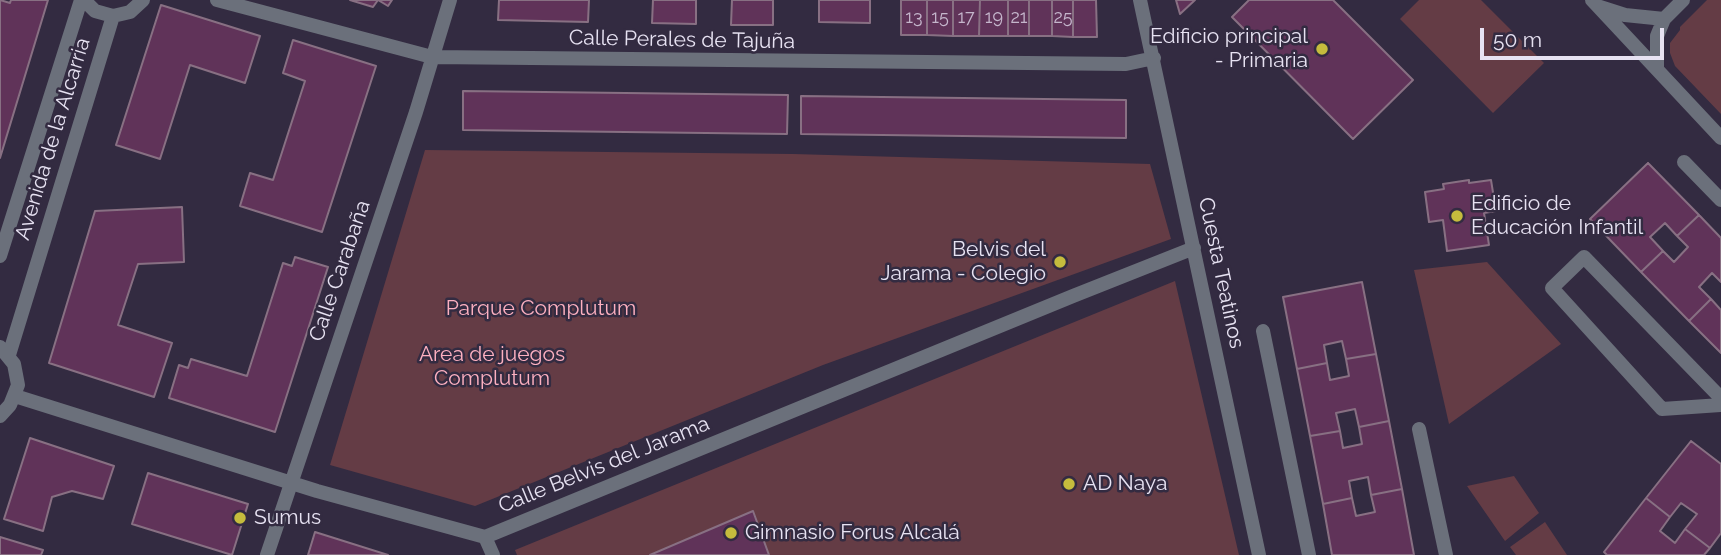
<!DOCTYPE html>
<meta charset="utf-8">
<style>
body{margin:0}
#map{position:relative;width:1721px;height:555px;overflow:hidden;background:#332b41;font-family:Raleway,sans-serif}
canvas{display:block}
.scale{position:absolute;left:1480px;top:28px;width:184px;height:32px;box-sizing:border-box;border:4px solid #e7e2f2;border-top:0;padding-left:9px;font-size:21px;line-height:24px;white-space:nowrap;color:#e7e2f2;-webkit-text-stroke:5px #332b41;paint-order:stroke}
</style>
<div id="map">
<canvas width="1721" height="555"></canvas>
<div class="scale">50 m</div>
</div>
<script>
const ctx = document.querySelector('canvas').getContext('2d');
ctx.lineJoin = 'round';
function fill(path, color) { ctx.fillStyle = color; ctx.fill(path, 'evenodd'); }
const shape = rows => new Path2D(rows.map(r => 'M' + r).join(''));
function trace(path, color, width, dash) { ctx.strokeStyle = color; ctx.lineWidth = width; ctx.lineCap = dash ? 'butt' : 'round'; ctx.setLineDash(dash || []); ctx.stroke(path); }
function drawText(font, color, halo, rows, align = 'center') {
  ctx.font = font + ' Raleway,sans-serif'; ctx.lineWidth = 5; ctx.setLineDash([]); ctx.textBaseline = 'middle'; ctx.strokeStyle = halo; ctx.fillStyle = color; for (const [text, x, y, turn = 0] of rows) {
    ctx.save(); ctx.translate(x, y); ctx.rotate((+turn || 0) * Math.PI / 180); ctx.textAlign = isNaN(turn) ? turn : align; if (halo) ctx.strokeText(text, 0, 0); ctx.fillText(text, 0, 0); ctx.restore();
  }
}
const green = shape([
 [1419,0,1481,0,1544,63,1493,113,1400,19],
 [1707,0,1721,0,1721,114,1675,66,1670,53,1670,43,1680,30,1680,27],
 [425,150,793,154,1150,164,1171,239,823,365,475,506,330,465],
 [1487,262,1561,344,1449,424,1414,270],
 [1175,281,1239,555,517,555,515,550],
 [1514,476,1539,513,1505,541,1467,486],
 [1545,522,1567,555,1516,555,1510,547]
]);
const building = shape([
 [0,0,10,3,11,0,48,0,0,158,0,0],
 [350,0,392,0,388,6,378,0,373,7,350,0],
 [499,0,589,0,588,22,498,20,499,0],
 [653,0,696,0,696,24,652,23,653,0],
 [732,0,773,0,773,25,731,25,732,0],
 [819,0,870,0,870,23,819,22,819,0],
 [901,0,927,0,927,35,901,35,901,0],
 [927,0,953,0,953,36,927,35,927,0],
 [953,0,980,0,979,36,953,36,953,0],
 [980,0,1008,0,1008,36,979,36,980,0],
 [1008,0,1029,0,1029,36,1008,36,1008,0],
 [1029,0,1052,0,1052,36,1029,36,1029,0],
 [1052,0,1073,0,1073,37,1052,36,1052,0],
 [1073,0,1096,0,1097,37,1073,37,1073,0],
 [1176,0,1195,0,1180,14,1176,0],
 [1249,0,1333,0,1413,80,1353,139,1232,17,1249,0],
 [161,5,260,36,245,83,190,65,160,159,116,145,161,5],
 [293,40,376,66,322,232,240,206,250,173,273,180,305,81,283,73,293,40],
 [463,91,788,95,787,134,463,130,463,91],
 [801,96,1126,100,1126,138,801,134,801,96],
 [1648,163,1699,215,1677,236,1665,223,1650,237,1663,251,1641,272,1590,219,1648,163],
 [1469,180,1469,183,1491,180,1496,211,1484,213,1489,245,1447,251,1443,220,1429,222,1425,192,1444,189,1443,184,1469,180],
 [182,207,184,262,138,264,118,325,172,343,154,397,49,363,95,211,182,207],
 [1699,215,1721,238,1721,282,1712,273,1699,287,1711,299,1689,321,1641,272,1663,251,1674,262,1688,247,1677,236,1699,215],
 [295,257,328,267,275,432,169,398,179,365,188,368,191,359,247,376,283,263,292,266,295,257],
 [1362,282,1376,354,1346,359,1342,341,1324,345,1327,363,1297,369,1283,297,1362,282],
 [1711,299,1721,310,1721,353,1689,321,1711,299],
 [1376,354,1389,421,1359,427,1355,409,1336,413,1340,431,1310,436,1297,369,1327,363,1330,380,1349,376,1346,359,1376,354],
 [1389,421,1402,489,1371,495,1368,477,1349,481,1352,498,1323,504,1310,436,1340,431,1343,448,1362,444,1359,427,1389,421],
 [30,438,114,466,103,499,72,491,52,497,43,531,4,519,30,438],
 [1691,441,1721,464,1721,533,1710,548,1685,529,1697,514,1681,503,1670,517,1646,498,1691,441],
 [148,473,248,504,232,555,132,524,148,473],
 [1402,489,1414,555,1332,555,1323,504,1352,498,1356,516,1375,512,1371,495,1402,489],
 [1646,498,1670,517,1660,531,1675,543,1685,529,1710,548,1704,555,1607,555,1604,552,1646,498],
 [753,511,769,555,650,555,753,511],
 [315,532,388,555,308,555,315,532],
 [0,537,43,550,41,555,0,555,0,537]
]);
const minor = shape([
 [84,0,95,11,113,16,130,12,143,0],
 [217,0,432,57,1126,64,1154,58],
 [1140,0,1259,555],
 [1592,0,1721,138],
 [1600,7,1625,15,1664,19],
 [1657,69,1657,36,1664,19,1683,0],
 [1684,162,1721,200],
 [0,256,81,0],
 [1263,331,1309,555],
 [0,347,14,364,18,385,10,405,0,416],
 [9,355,113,16],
 [15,396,317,491,485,537,1073,296,1194,248],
 [1721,398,1584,257,1552,288,1662,409,1721,405],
 [1419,429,1446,555],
 [485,537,493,555],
 [267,555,416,112,450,0]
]);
const markers = [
 [1322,49,7,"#c5bc3d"],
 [1457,216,7,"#c5bc3d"],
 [1060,262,7,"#c5bc3d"],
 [1069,484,7,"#c5bc3d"],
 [240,518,7,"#c5bc3d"],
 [731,533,7,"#c5bc3d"]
];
const numberNames = [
 ["13",914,18],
 ["15",940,18],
 ["17",966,18],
 ["19",994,18],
 ["21",1019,18],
 ["25",1063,18]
];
const poiNames = [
 ["Edificio principal",1308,37,"right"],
 ["- Primaria",1308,61,"right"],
 ["Edificio de",1471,204],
 ["Educación Infantil",1471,228],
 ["Belvis del",1046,250,"right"],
 ["Jarama - Colegio",1046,274,"right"],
 ["AD Naya",1083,484],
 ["Sumus",254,518],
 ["Gimnasio Forus Alcalá",745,533]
];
const streetNames = [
 ["Calle Perales de Tajuña",682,40,1],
 ["Avenida de la Alcarria",53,139,-73],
 ["Calle Carabaña",340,271,-71],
 ["Cuesta Teatinos",1221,273,78],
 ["Calle Belvis del Jarama",604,465,-22]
];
const parkNames = [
 ["Parque Complutum",541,309],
 ["Area de juegos",492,355],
 ["Complutum",492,379]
];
fill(green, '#643c45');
fill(building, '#603359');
trace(building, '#887083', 2);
trace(minor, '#6b707b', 14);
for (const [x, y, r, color] of markers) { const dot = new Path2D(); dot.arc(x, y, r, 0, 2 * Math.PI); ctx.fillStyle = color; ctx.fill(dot); trace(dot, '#332b41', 2.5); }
drawText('18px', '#c5b6cc', null, numberNames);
drawText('21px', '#e7e2f2', '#332b41', poiNames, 'left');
drawText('21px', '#e7e2f2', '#332b41', streetNames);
drawText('21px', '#fdb0c0', '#332b41', parkNames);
</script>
